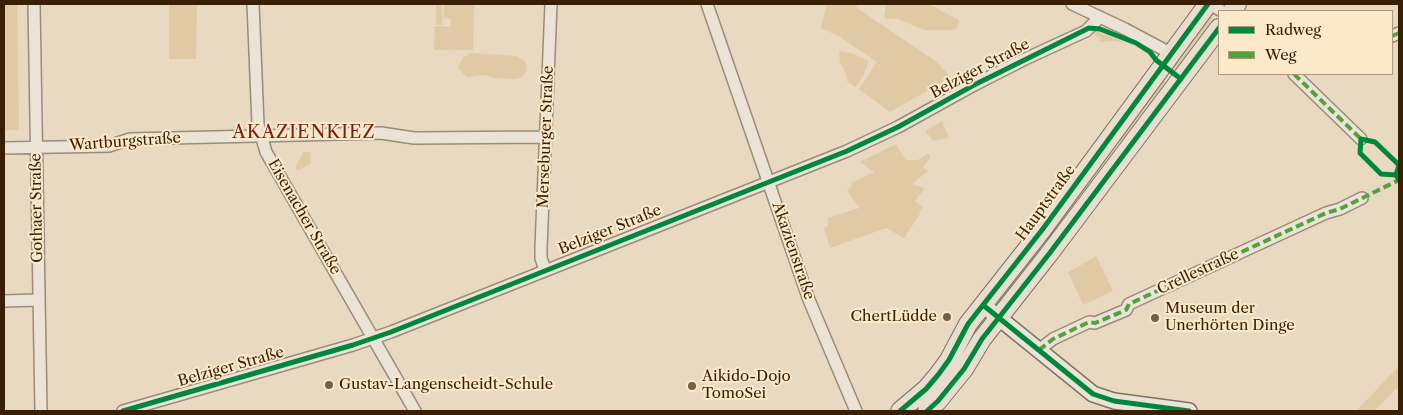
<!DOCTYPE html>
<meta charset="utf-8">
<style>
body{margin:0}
#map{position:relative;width:1403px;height:415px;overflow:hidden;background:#e8d9c0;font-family:"Libre Caslon Text",serif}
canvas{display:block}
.frame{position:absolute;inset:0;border:5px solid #391f05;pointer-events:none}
.legend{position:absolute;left:1218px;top:10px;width:175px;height:65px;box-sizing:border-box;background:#fce9ca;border:1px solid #ae987b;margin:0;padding:6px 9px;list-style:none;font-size:15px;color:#391f05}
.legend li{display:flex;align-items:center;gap:10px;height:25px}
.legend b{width:25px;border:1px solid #ae987b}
</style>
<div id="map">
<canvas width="1403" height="415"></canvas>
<div class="frame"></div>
<ul class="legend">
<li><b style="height:6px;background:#00873e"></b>Radweg</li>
<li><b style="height:6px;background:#53a23d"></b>Weg</li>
</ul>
</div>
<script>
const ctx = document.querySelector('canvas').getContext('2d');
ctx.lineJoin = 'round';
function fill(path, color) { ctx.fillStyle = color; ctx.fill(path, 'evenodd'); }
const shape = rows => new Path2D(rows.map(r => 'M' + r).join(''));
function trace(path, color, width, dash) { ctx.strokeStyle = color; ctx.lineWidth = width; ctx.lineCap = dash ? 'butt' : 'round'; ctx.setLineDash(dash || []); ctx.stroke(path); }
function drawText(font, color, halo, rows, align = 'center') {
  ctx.font = font + ' "Libre Caslon Text",serif'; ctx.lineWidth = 4; ctx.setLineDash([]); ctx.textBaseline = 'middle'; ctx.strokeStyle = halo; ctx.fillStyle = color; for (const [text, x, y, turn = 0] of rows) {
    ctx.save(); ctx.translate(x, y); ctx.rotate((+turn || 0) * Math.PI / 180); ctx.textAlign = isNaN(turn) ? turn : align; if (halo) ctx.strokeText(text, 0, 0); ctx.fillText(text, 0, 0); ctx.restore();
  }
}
const green = shape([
 [4,4,17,4,19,130,4,130],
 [169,4,197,4,196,59,169,59],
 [436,4,442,4,442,25,436,25],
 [444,4,474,4,473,50,451,50,451,42,450,50,434,50,435,26,451,27,451,19,443,18],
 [827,4,856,4,857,8,934,60,951,77,890,112,859,89,877,62,840,37,821,28],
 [886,4,928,4,959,20,959,23,957,28,952,30,924,30,896,18,888,19,884,17],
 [1208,15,1216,21,1177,73,1168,67],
 [1093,30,1127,43,1114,41,1100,42,1099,37,1096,37],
 [839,51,851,53,869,61,863,77,855,87,847,81,846,73,840,62],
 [470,53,516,56,525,61,527,66,526,72,522,77,515,79,495,78,485,75,467,77,458,68,463,57],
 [1160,78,1169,84,1124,144,1115,137],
 [942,121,949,138,933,141,925,131],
 [896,144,903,156,906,160,918,160,927,154,931,156,923,167,928,171,912,184,925,188,915,201,923,207,919,213,920,214,904,238,886,228,830,248,824,228,828,226,828,218,859,208,847,190,852,186,851,183,874,172,860,162],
 [1116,148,1118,150,1063,224,1060,222],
 [303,152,310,152,311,163,297,171,296,166],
 [1096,256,1113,291,1083,305,1068,272,1092,259],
 [1399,366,1399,386,1374,411,1356,411]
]);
const street = shape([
 [34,4,41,411],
 [253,4,258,124,266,152,415,411],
 [707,4,809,300,856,411],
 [1072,4,1125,29,1172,54],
 [1209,4,1222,11],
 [1392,36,1399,33],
 [1294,74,1361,139],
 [4,148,109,146,130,139,381,133,414,138,546,137],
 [545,270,541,258,541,248,551,4],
 [4,301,38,300],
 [1039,350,1053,339,1089,322,1095,323,1126,310,1129,304,1326,213,1340,209,1362,198],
 [123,411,353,345,391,332,847,151,898,127,974,85,1023,60,1086,31,1100,17]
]);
const secondary = shape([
 [983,305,1093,394,1114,401,1189,411]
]);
const primary = shape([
 [1232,11,1237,4],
 [900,411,926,389,938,375,949,360,968,324,1042,230,1208,4],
 [927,411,938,401,964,369,982,339,1049,254,1219,28]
]);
const quiet = shape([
 [1392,36,1399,33],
 [1294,74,1361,139,1365,140],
 [1039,350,1053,339,1089,322,1095,323,1126,310,1129,304,1326,213,1340,209,1399,180]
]);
const cycleway = shape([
 [1396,175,1399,165,1375,142,1361,139,1360,153,1381,174,1396,175,1399,180],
 [983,305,1093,394,1114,401,1189,411],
 [123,411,353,345,391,332,847,151,898,127,974,85,1089,28,1100,29,1136,43,1150,52,1156,60,1181,79],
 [900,411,926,389,938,375,949,360,968,324,1042,230,1208,4],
 [927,411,938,401,964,369,982,339,1049,254,1219,28]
]);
const markers = [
 [947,317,5,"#766046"],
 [1155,318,5,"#766046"],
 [329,385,5,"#766046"],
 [692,386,5,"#766046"]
];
const streetNames = [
 ["Belziger Straße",980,69,-28],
 ["Merseburger Straße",546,137,-88],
 ["Wartburgstraße",125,142,-4],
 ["Hauptstraße",1046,203,-54],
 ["Gothaer Straße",37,208,-91],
 ["Eisenacher Straße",304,217,60],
 ["Belziger Straße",610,230,-22],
 ["Akazienstraße",793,251,71],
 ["Crellestraße",1198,272,-25],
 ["Belziger Straße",231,367,-16]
];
const poiNames = [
 ["Museum der",1165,309],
 ["Unerhörten Dinge",1165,326],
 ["ChertLüdde",937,317,"right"],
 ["Aikido-Dojo",702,377],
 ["TomoSei",702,394],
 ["Gustav-Langenscheidt-Schule",339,385]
];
const quarterNames = [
 ["AKAZIENKIEZ",304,133]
];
fill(green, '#e0caa6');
trace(street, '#988c7b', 14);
trace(secondary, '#7e7362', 18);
trace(primary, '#7e7362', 20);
trace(street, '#ebe3d6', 11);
trace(secondary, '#ebe3d6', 15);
trace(primary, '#e8decf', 18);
trace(quiet, '#53a23d', 4, [8, 4]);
trace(cycleway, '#00873e', 5);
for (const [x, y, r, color] of markers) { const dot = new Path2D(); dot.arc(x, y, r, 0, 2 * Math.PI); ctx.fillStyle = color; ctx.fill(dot); trace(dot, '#fce9ca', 2); }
drawText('15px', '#391f05', '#fce9ca', streetNames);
drawText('15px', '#391f05', '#fce9ca', poiNames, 'left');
ctx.letterSpacing = '1px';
drawText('18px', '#7a1f14', '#fce9ca', quarterNames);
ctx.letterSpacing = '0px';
</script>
